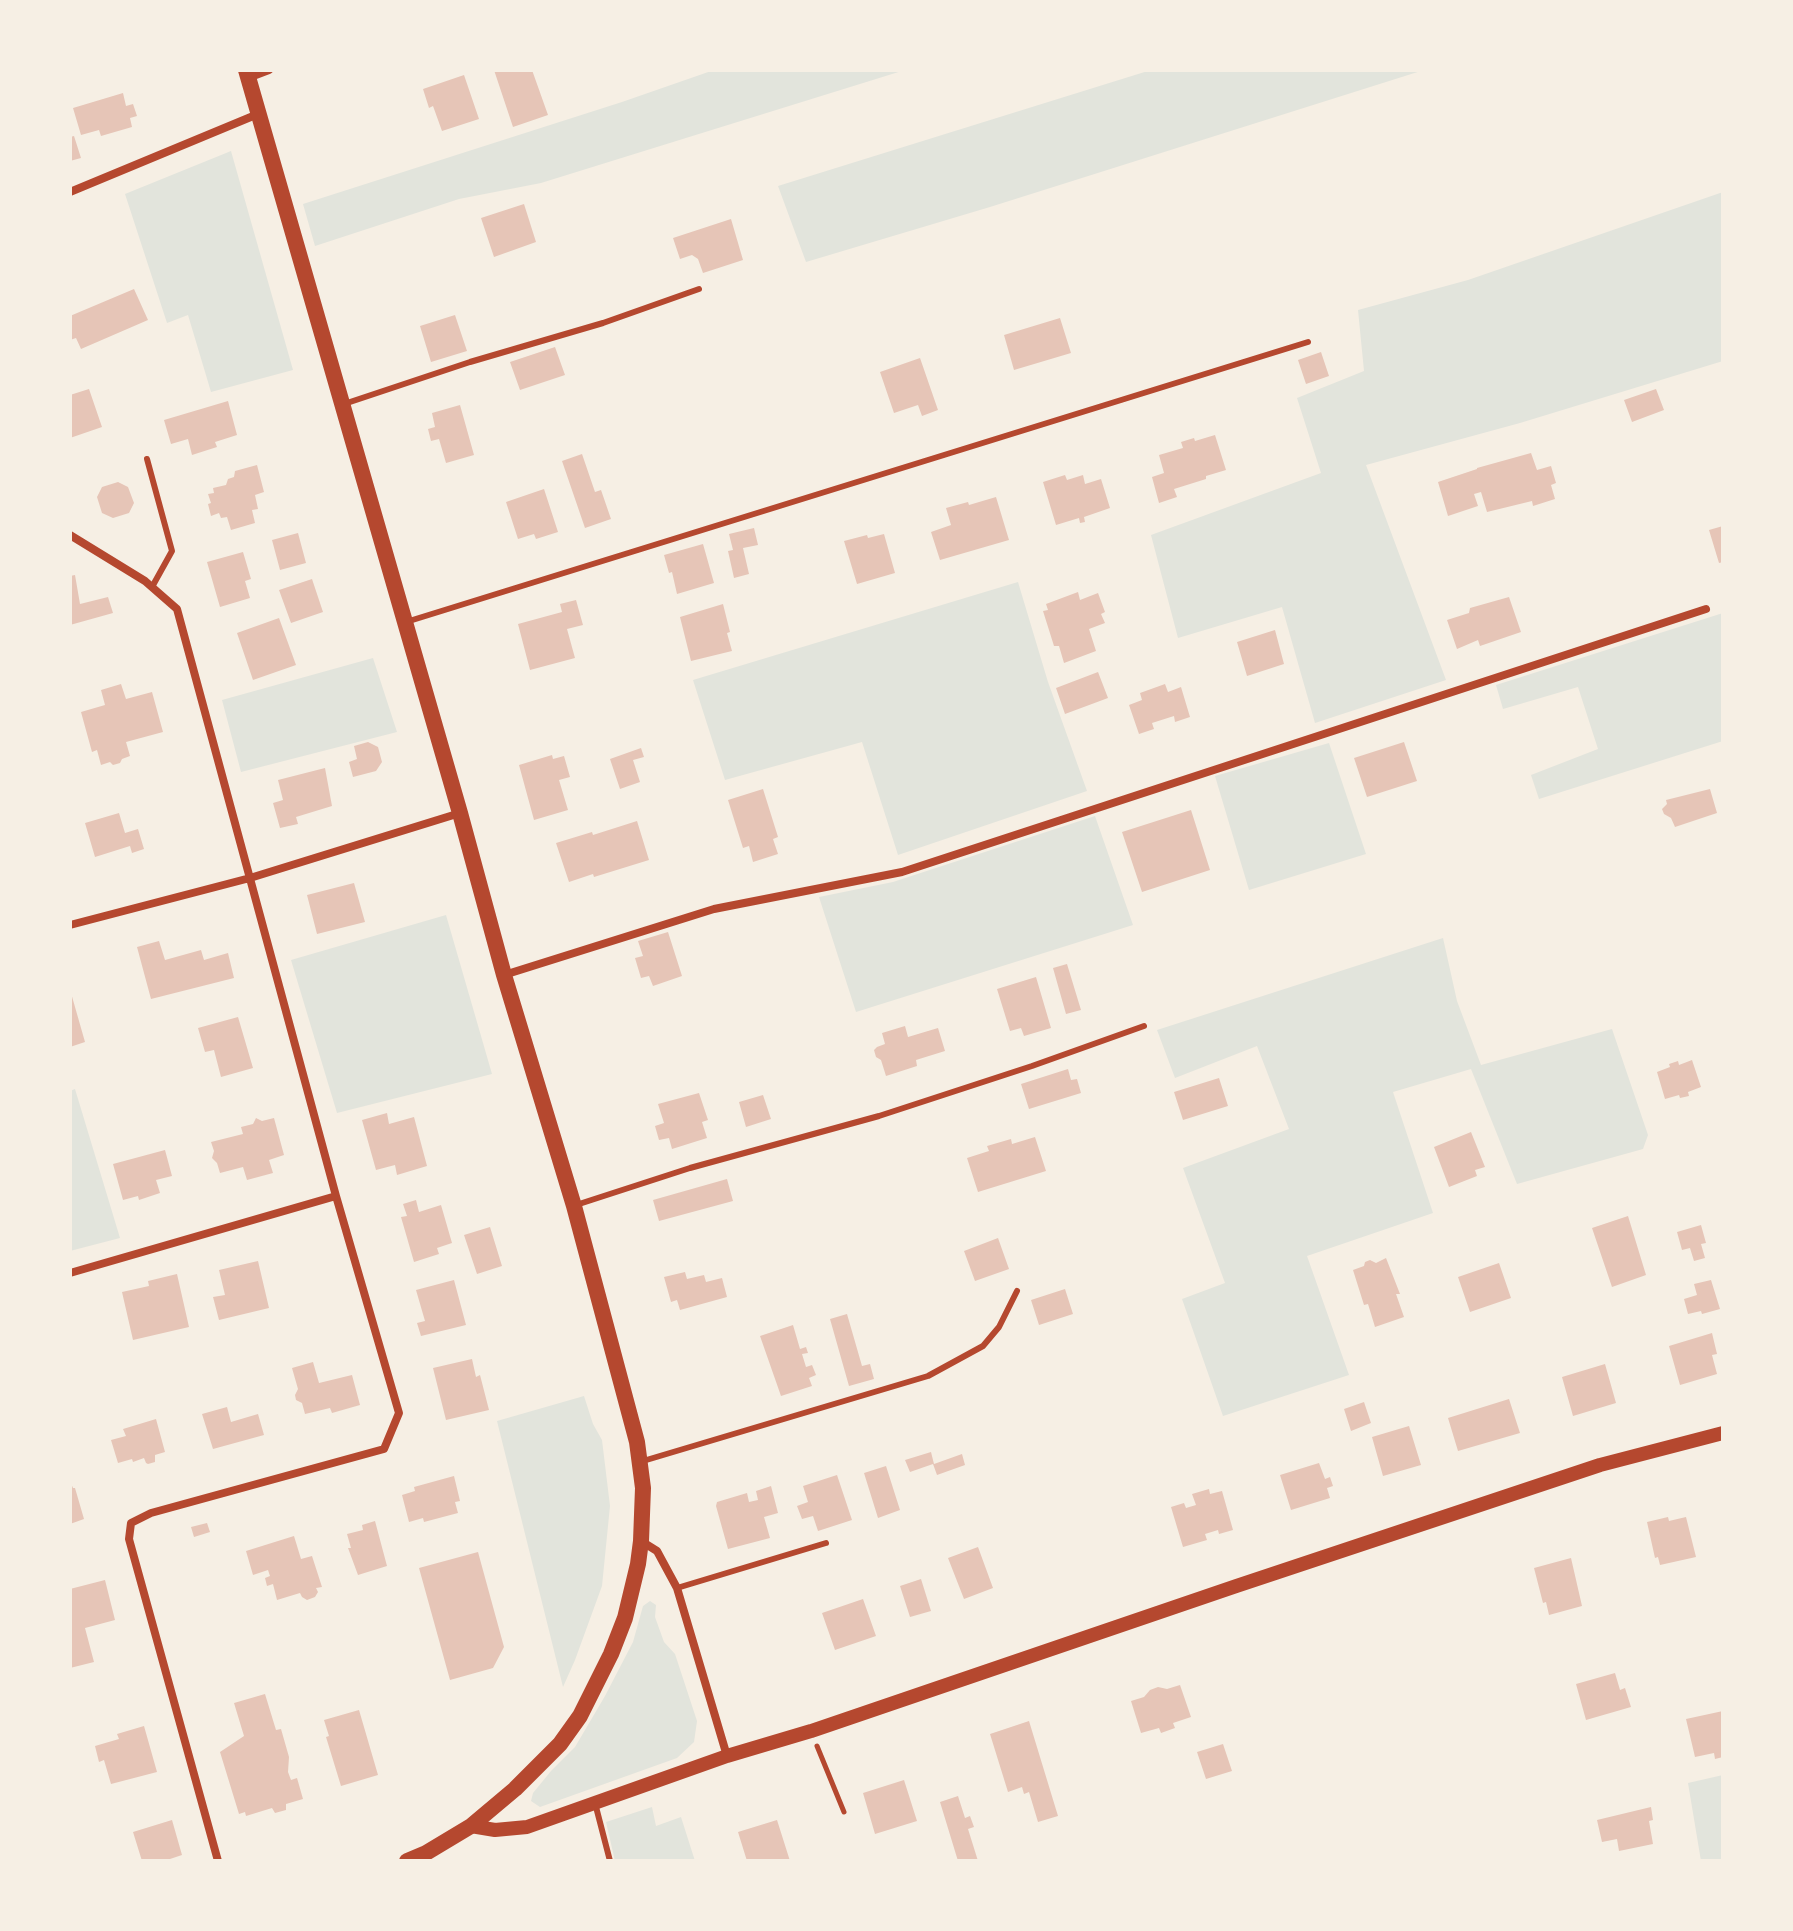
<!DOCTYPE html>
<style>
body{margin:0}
#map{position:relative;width:1793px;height:1931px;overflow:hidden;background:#f6efe4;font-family:"Nunito Sans",sans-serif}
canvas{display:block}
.frame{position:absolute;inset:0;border:72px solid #f6efe4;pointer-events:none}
</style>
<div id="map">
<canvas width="1793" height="1931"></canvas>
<div class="frame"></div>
</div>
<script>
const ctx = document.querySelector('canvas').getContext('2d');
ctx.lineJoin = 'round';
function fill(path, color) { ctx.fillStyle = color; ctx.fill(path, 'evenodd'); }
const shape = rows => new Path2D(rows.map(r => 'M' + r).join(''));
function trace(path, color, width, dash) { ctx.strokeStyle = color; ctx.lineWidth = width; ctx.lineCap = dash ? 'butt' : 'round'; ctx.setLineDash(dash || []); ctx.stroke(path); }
const green = shape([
 [714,70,905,70,541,183,459,199,315,246,303,204,622,102],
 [1151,70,1424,70,990,207,806,262,778,186],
 [231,151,293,370,211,392,188,315,167,323,125,194],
 [1723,192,1723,361,1520,423,1366,465,1446,680,1315,723,1282,607,1178,638,1151,535,1321,473,1297,398,1364,371,1358,310,1468,280],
 [1018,582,1048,682,1087,791,898,855,862,742,725,780,693,680],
 [1723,613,1723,741,1539,799,1531,775,1598,749,1578,687,1503,709,1496,685],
 [373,658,397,732,241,772,222,700],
 [1329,743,1366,854,1249,890,1215,776],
 [1095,816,1133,925,856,1012,819,897,893,882],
 [446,915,492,1074,337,1113,291,960],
 [1443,938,1457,1001,1481,1065,1612,1029,1648,1135,1643,1149,1517,1184,1471,1069,1393,1092,1433,1213,1307,1256,1349,1375,1223,1416,1182,1299,1225,1283,1183,1168,1289,1129,1257,1046,1175,1078,1157,1030],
 [75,1089,120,1238,70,1251,70,1091],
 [584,1396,593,1424,602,1440,610,1506,602,1586,575,1660,563,1687,497,1421],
 [650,1601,656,1605,655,1617,664,1642,675,1654,697,1721,694,1742,677,1758,540,1807,531,1801,533,1793,551,1771,575,1747,605,1696,633,1642,643,1606],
 [1723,1775,1723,1861,1701,1861,1688,1783],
 [652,1807,656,1826,681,1817,695,1861,615,1861,606,1822]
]);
const building = shape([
 [494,70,532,70,548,115,513,127],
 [464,75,479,119,442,131,433,106,429,108,423,89],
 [123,93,126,106,133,104,137,116,130,118,132,127,101,136,99,130,81,135,73,108],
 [74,136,81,158,70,161,70,137],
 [524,204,536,242,494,257,481,218],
 [731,219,743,260,703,273,698,259,692,255,680,259,673,238],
 [134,289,148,320,81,349,76,338,70,340,70,316],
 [455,315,467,351,431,362,420,326],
 [1060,318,1071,353,1014,370,1004,335],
 [555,347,565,375,520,390,510,362],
 [1321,352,1329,376,1306,384,1298,360],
 [920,358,938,410,922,416,918,405,894,413,880,372],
 [89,389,102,427,70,438,70,395],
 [1656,389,1664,410,1632,422,1624,400],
 [228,401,237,435,215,442,217,447,192,455,188,439,171,444,164,420],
 [460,405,474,455,446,463,439,439,431,441,428,429,435,427,432,413],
 [1215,435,1226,470,1206,476,1206,479,1174,489,1177,497,1159,503,1152,477,1164,473,1159,455,1183,448,1181,442,1194,438,1195,441],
 [1531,453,1537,470,1551,466,1556,483,1551,485,1555,499,1533,506,1532,501,1487,512,1481,492,1474,494,1478,506,1448,516,1438,482,1477,469,1477,468],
 [582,454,595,492,601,490,611,519,585,528,562,461],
 [257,465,264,492,255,495,258,509,252,510,255,523,231,530,227,517,221,518,219,513,211,516,208,504,211,503,208,494,214,493,213,488,226,485,228,479,234,477,235,471],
 [1065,475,1067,480,1083,475,1085,484,1101,479,1110,508,1084,517,1085,522,1080,523,1079,518,1056,525,1043,482],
 [118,482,128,487,134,503,129,513,113,518,102,513,97,497,102,487],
 [544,489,558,532,536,539,534,534,518,539,506,502],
 [996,497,1009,540,940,560,931,532,951,525,946,508,968,502,969,505],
 [1723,526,1723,562,1719,563,1709,530],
 [754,528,758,545,743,548,749,574,734,578,728,551,733,550,729,534],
 [298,533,306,563,280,570,272,540],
 [884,534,895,573,857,584,844,541,867,535,868,538],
 [703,544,714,583,677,594,672,572,669,573,664,555],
 [243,552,251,579,245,581,250,598,220,607,207,562],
 [75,575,80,604,108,597,113,613,70,625,70,576],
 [312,579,323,612,291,623,279,590],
 [1078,592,1080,600,1098,593,1105,612,1101,614,1105,623,1089,629,1096,651,1064,663,1059,646,1054,646,1043,611,1048,610,1046,604],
 [1509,597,1521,632,1480,646,1478,640,1457,649,1447,620,1469,613,1470,608],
 [576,600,583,625,567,629,575,658,530,670,518,624,562,612,560,604],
 [723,604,730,632,727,633,732,651,691,661,680,617],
 [279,618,296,665,253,680,237,633],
 [1275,630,1284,664,1247,676,1237,642],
 [1098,672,1108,698,1065,714,1056,688],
 [121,684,126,699,152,692,163,732,126,742,130,756,122,759,120,763,113,765,110,762,101,765,97,750,92,752,81,712,105,705,101,690],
 [1165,684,1168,692,1181,687,1190,717,1175,722,1174,716,1152,723,1154,729,1139,734,1129,705,1142,700,1140,693],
 [368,742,378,747,382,762,376,771,353,777,349,762,357,759,354,746],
 [1404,742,1417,781,1367,797,1354,758],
 [641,748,644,757,633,760,640,782,620,789,610,759],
 [552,755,553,759,564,756,570,777,559,780,568,810,534,820,519,765],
 [325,768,332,806,296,817,298,824,280,828,273,803,283,800,278,780],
 [763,789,778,837,773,839,778,854,753,862,749,846,743,848,728,800],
 [1710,789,1717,813,1675,827,1671,818,1664,814,1662,809,1667,804,1666,800],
 [1191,810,1210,870,1142,892,1122,832],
 [119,813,125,833,138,829,144,849,132,853,130,846,95,857,85,823],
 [637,821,649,860,594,877,593,874,569,882,556,843,592,832,593,835],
 [354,883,365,922,317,934,307,895],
 [668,932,682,976,653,986,649,976,641,978,635,958,643,956,638,941],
 [159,941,165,960,201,950,204,960,228,953,234,978,151,999,137,947],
 [1067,964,1081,1010,1066,1014,1053,968],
 [1036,977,1051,1028,1024,1036,1021,1028,1010,1031,997,989],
 [71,993,85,1042,70,1047,70,994],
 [238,1017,253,1068,221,1077,214,1050,205,1052,198,1028],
 [905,1026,908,1037,938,1028,945,1051,916,1060,917,1066,886,1076,881,1060,876,1057,874,1050,877,1047,885,1044,882,1033],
 [1692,1060,1701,1087,1688,1092,1689,1096,1680,1098,1679,1095,1665,1099,1657,1072,1670,1067,1669,1064,1678,1061,1679,1065],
 [1068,1069,1071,1080,1077,1079,1081,1093,1029,1109,1021,1084],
 [1219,1078,1228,1106,1183,1120,1174,1092],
 [699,1093,708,1120,702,1122,707,1138,672,1149,669,1138,659,1140,655,1126,664,1123,658,1104],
 [763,1095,771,1119,746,1127,739,1102],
 [387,1113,389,1124,414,1117,427,1166,397,1175,395,1165,376,1170,362,1120],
 [256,1118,262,1121,274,1118,284,1155,269,1160,273,1173,247,1180,243,1167,220,1173,217,1163,212,1158,214,1151,211,1142,243,1134,241,1127,253,1124],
 [1471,1132,1485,1167,1475,1170,1477,1176,1449,1187,1434,1147],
 [1035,1137,1046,1171,978,1192,967,1158,989,1151,987,1146,1011,1139,1012,1144],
 [165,1150,172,1176,156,1180,160,1193,139,1200,138,1196,123,1200,113,1164],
 [727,1179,733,1201,659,1221,653,1200],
 [416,1200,419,1212,441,1205,452,1243,437,1248,439,1254,414,1262,401,1217,407,1216,403,1204],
 [1628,1216,1646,1275,1612,1287,1592,1228],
 [1701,1225,1706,1243,1701,1244,1705,1258,1694,1261,1690,1248,1682,1250,1677,1232],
 [490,1227,502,1266,477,1274,464,1235],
 [998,1238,1009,1269,975,1281,964,1251],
 [1386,1258,1400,1294,1396,1294,1404,1317,1375,1327,1368,1304,1364,1305,1353,1270,1364,1266,1365,1262,1370,1260,1376,1263],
 [258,1261,269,1308,219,1320,213,1297,225,1295,219,1270],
 [1499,1263,1511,1298,1470,1312,1458,1277],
 [685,1272,687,1279,704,1275,706,1282,722,1278,727,1297,680,1310,677,1300,671,1302,664,1277],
 [177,1274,189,1327,133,1340,122,1292,149,1286,148,1281],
 [454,1280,466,1325,421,1336,417,1323,425,1321,416,1290],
 [1711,1280,1720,1309,1702,1314,1701,1311,1688,1314,1684,1299,1697,1295,1694,1284],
 [1065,1289,1073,1314,1039,1325,1031,1300],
 [847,1314,862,1366,870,1364,874,1379,849,1386,830,1319],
 [793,1325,800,1349,806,1347,808,1353,802,1354,806,1367,812,1365,816,1375,809,1378,812,1386,781,1396,760,1336],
 [1712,1333,1717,1354,1712,1355,1717,1374,1680,1385,1669,1346],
 [472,1359,476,1377,480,1375,489,1410,446,1420,433,1368],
 [313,1362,319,1383,352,1375,360,1405,332,1413,330,1408,305,1414,302,1403,296,1400,295,1395,298,1389,292,1368],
 [1605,1364,1616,1403,1573,1416,1562,1377],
 [1509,1399,1520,1433,1458,1451,1448,1418],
 [1364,1402,1371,1423,1351,1431,1344,1409],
 [227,1407,231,1422,258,1414,264,1435,213,1449,202,1414],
 [156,1419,165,1452,155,1455,155,1462,148,1464,146,1463,144,1458,133,1462,132,1459,118,1463,111,1440,126,1436,123,1429],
 [1409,1426,1421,1465,1383,1476,1372,1437],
 [931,1452,934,1464,962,1454,965,1465,937,1475,933,1464,910,1472,905,1460],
 [1319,1463,1325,1479,1330,1477,1333,1486,1327,1488,1330,1498,1291,1510,1280,1475],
 [886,1466,900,1510,878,1518,864,1473],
 [837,1475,852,1520,818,1531,813,1516,802,1519,797,1506,808,1502,803,1486],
 [454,1476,460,1501,455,1502,458,1513,424,1522,423,1518,409,1522,402,1495,415,1491,414,1487],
 [70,1481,73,1488,75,1488,84,1519,70,1524],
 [771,1486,778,1513,764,1517,770,1538,728,1549,716,1506,717,1502,747,1493,749,1502,758,1500,756,1491],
 [1209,1489,1210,1494,1222,1491,1233,1530,1219,1534,1218,1530,1205,1534,1207,1540,1183,1547,1171,1507,1184,1503,1186,1508,1196,1505,1192,1494],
 [1668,1517,1669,1521,1686,1517,1696,1557,1660,1565,1658,1557,1655,1558,1647,1522],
 [375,1521,387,1566,358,1575,348,1548,351,1548,347,1534,363,1530,362,1525],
 [207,1523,210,1532,194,1537,191,1527],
 [294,1536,301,1559,312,1556,322,1587,316,1588,318,1592,315,1597,307,1600,302,1597,300,1593,277,1600,273,1584,267,1586,265,1578,270,1576,268,1570,253,1575,246,1551],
 [978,1547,993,1588,964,1599,948,1558],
 [478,1552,504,1647,493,1668,450,1680,419,1568],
 [1571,1558,1582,1606,1549,1615,1546,1602,1543,1603,1534,1568],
 [921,1579,931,1611,910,1617,900,1586],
 [105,1580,115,1620,85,1628,94,1662,70,1668,70,1589],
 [863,1599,876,1636,835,1650,822,1613],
 [1615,1673,1620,1690,1625,1688,1631,1707,1586,1720,1576,1684],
 [1180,1685,1191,1717,1173,1723,1175,1728,1161,1733,1159,1728,1141,1733,1131,1701,1144,1697,1150,1690,1158,1687,1167,1689],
 [265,1694,276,1730,281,1729,289,1757,288,1772,291,1780,297,1778,303,1799,286,1804,286,1810,275,1813,272,1808,246,1816,245,1812,239,1814,220,1752,244,1736,234,1703],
 [359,1710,378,1775,341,1786,326,1737,329,1736,324,1720],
 [1723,1711,1723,1757,1715,1759,1714,1753,1695,1757,1686,1719],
 [1029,1721,1058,1816,1038,1822,1029,1792,1024,1794,1022,1787,1008,1792,990,1734],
 [144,1726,157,1772,111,1784,104,1760,99,1762,95,1746,119,1739,117,1734],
 [1223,1744,1232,1771,1206,1779,1197,1752],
 [904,1780,917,1821,875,1834,863,1793],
 [958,1796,965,1818,970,1816,974,1827,968,1829,978,1861,958,1861,940,1802],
 [1651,1807,1653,1820,1649,1821,1653,1844,1619,1851,1617,1839,1602,1842,1597,1820],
 [172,1820,182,1855,164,1861,142,1861,133,1832],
 [777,1820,790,1861,747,1861,738,1832]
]);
const path = shape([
 [817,1746,844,1812]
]);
const service = shape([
 [344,404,470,362,603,323,699,289],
 [147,459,172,551,152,587],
 [406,622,1308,342],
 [576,1205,690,1168,879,1116,1032,1066,1144,1026],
 [643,1461,928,1376,983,1346,999,1327,1017,1291],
 [677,1588,826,1543],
 [595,1803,610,1861]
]);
const minor = shape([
 [248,78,269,70],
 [70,192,258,114],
 [70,535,145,581,177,609,336,1196,399,1413,384,1449,151,1513,131,1523,129,1539,218,1861],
 [70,925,250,878,460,813],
 [504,975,714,909,902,872,1706,609],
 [70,1273,336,1196],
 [641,1541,657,1551,677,1588,727,1756]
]);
const tertiary = shape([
 [471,1826,495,1830,527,1827,727,1756,811,1731,1236,1586,1600,1465,1723,1433]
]);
const secondary = shape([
 [246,70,460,813,504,975,574,1206,637,1442,643,1488,641,1541,638,1564,625,1618,611,1654,580,1716,560,1744,515,1789,471,1826,426,1853,407,1861]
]);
fill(green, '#e2e4dc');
fill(building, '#e6c5b7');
trace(path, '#b5482f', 5);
trace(service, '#b5482f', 6);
trace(minor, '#b5482f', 8);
trace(tertiary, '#b5482f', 14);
trace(secondary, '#b5482f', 16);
</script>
